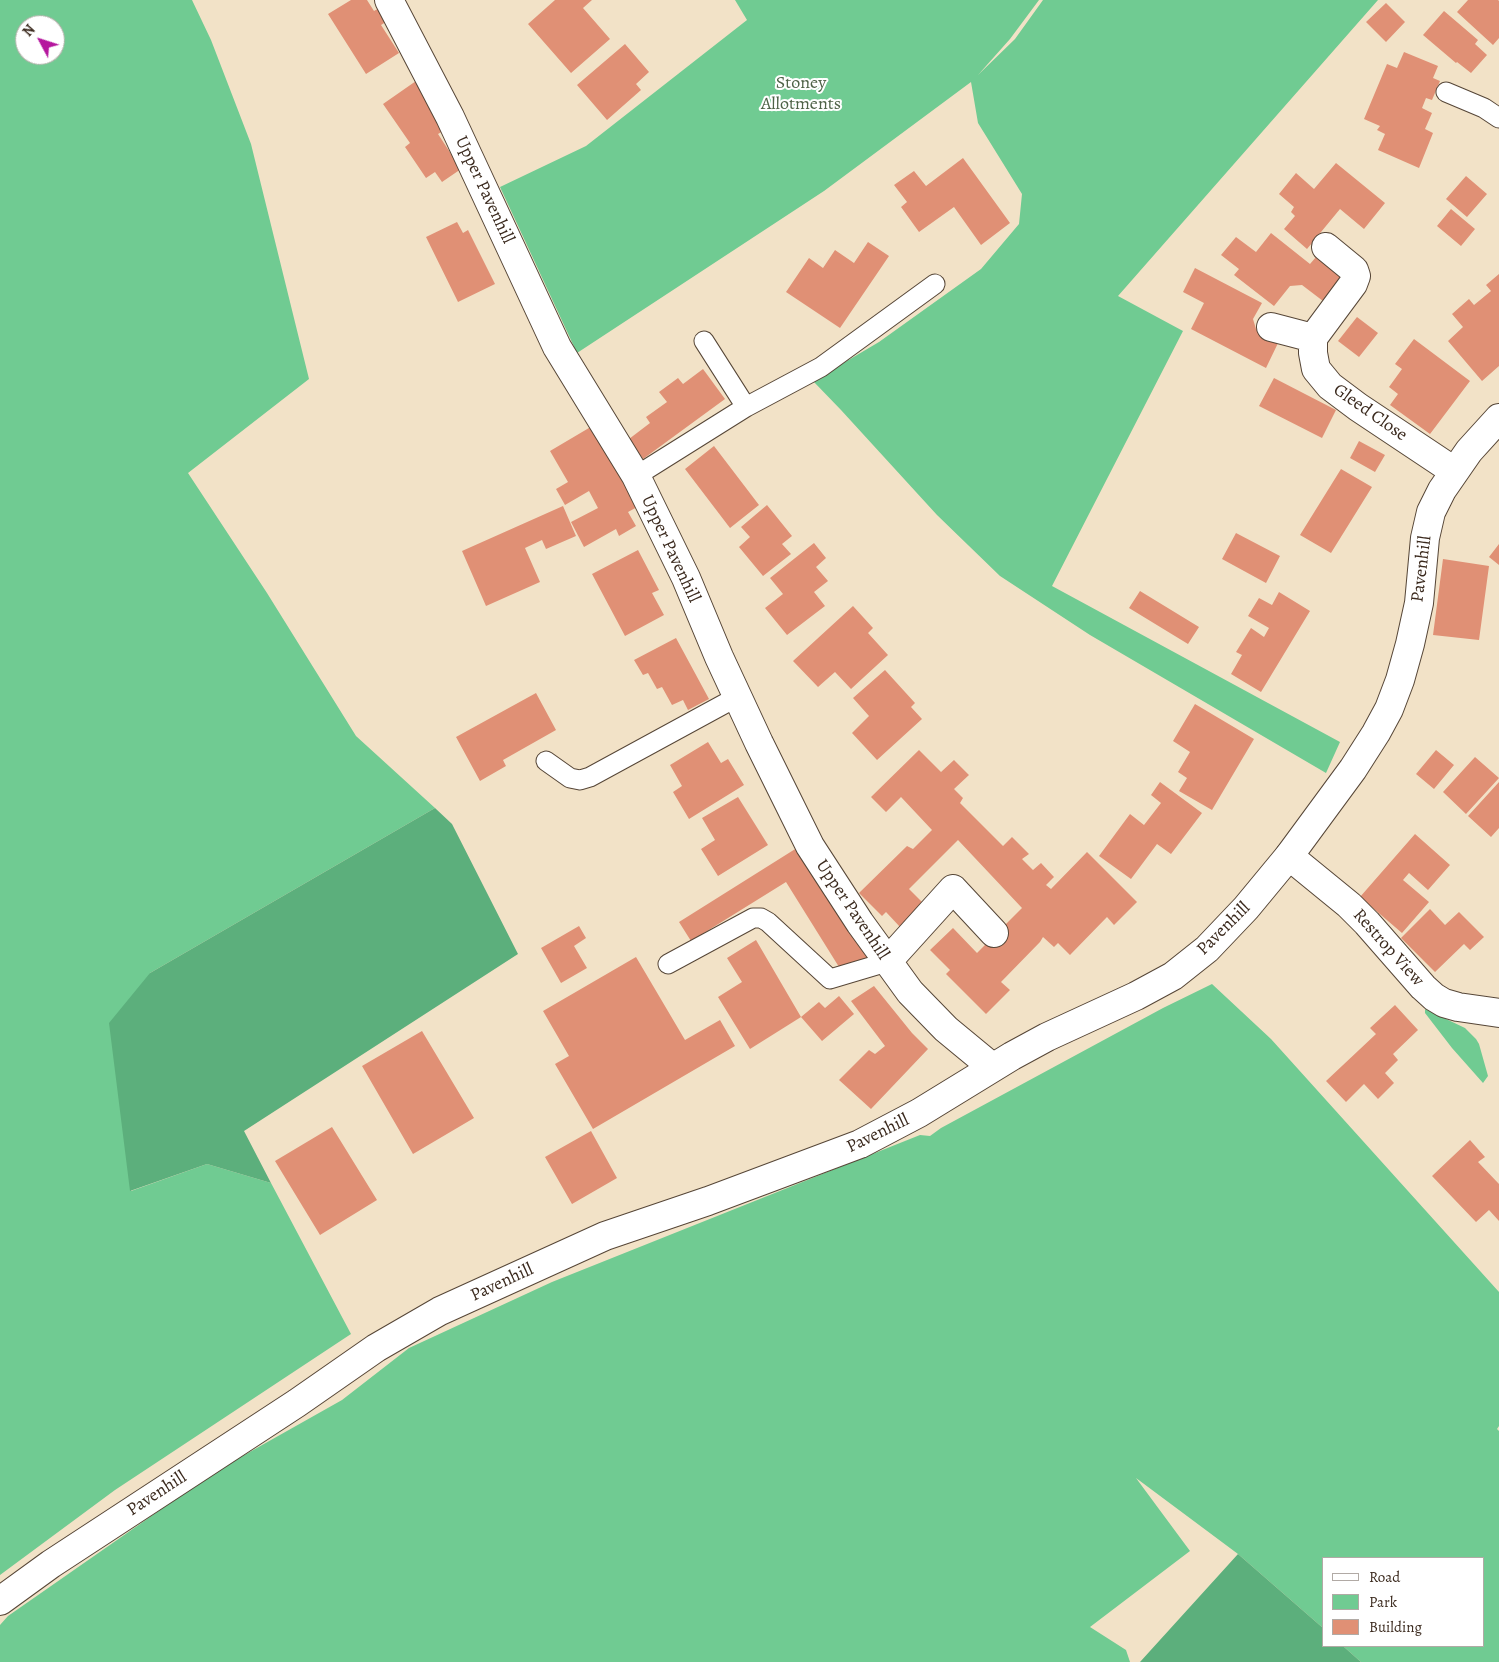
<!DOCTYPE html>
<style>
body{margin:0}
#map{position:relative;width:1499px;height:1662px;overflow:hidden;background:#f2e2c7;font-family:Alegreya,serif}
canvas{display:block}
.legend{position:absolute;left:1322px;top:1557px;width:162px;height:90px;box-sizing:border-box;background:#fff;border:1px solid #b1aaa5;margin:0;padding:6px 9px;list-style:none;font-size:15px;color:#3b2a1e}
.legend li{display:flex;align-items:center;gap:10px;height:25px}
.legend b{width:25px;border:1px solid #b1aaa5}
.north{position:absolute;left:15px;top:15px;width:50px;height:50px;box-sizing:border-box;background:#fff;border:1px solid #b1aaa5;border-radius:50%;rotate:310deg;font-size:14px;font-weight:700;line-height:20px;text-align:center;color:#3b2a1e}
.north::after{content:'';display:block;margin:auto;width:18px;height:22px;background:#b5179e;clip-path:polygon(50% 0,100% 100%,50% 72%,0 100%)}
</style>
<div id="map">
<canvas width="1499" height="1662"></canvas>
<ul class="legend">
<li><b style="height:6px;background:#fff"></b>Road</li>
<li><b style="height:14px;background:#70cb92"></b>Park</li>
<li><b style="height:14px;background:#e09075"></b>Building</li>
</ul>
<div class="north">N</div>
</div>
<script>
const ctx = document.querySelector('canvas').getContext('2d');
ctx.lineJoin = 'round';
function fill(path, color) { ctx.fillStyle = color; ctx.fill(path, 'evenodd'); }
const shape = rows => new Path2D(rows.map(r => 'M' + r).join(''));
function trace(path, color, width, dash) { ctx.strokeStyle = color; ctx.lineWidth = width; ctx.lineCap = dash ? 'butt' : 'round'; ctx.setLineDash(dash || []); ctx.stroke(path); }
function drawText(font, color, halo, rows, align = 'center') {
  ctx.font = font + ' Alegreya,serif'; ctx.lineWidth = 4; ctx.setLineDash([]); ctx.textBaseline = 'middle'; ctx.strokeStyle = halo; ctx.fillStyle = color; for (const [text, x, y, turn = 0] of rows) {
    ctx.save(); ctx.translate(x, y); ctx.rotate((+turn || 0) * Math.PI / 180); ctx.textAlign = isNaN(turn) ? turn : align; if (halo) ctx.strokeText(text, 0, 0); ctx.fillText(text, 0, 0); ctx.restore();
  }
}
const green = shape([
 [0,0,192,0,211,40,251,144,309,379,188,473,267,593,356,736,435,808,150,973,131,1191,207,1164,271,1183,351,1334,115,1490,0,1575],
 [25,25,55,25,55,55,25,55],
 [735,0,1039,0,1010,39,978,75,1015,39,1043,0,1378,0,1118,296,1183,331,1052,586,1340,742,1326,773,1090,635,1000,576,937,515,841,410,813,381,879,342,981,269,1019,224,1022,194,978,123,971,82,824,191,577,353,500,187,586,146,747,20],
 [1212,984,1271,1039,1499,1292,1499,1426,1497,1429,1499,1431,1499,1662,1361,1662,1343,1646,1483,1646,1483,1558,1323,1558,1323,1628,1238,1554,1136,1478,1190,1551,1090,1627,1126,1650,1130,1662,0,1662,0,1625,8,1616,216,1471,342,1400,409,1348,552,1282,920,1135,930,1136,941,1128,1163,1008],
 [1425,1009,1465,1028,1476,1039,1479,1044,1488,1076,1483,1083,1452,1048,1425,1013]
]);
const forest = shape([
 [435,808,452,824,518,954,244,1131,271,1183,207,1164,130,1191,109,1023,150,973],
 [1238,1554,1323,1628,1323,1646,1343,1646,1361,1662,1140,1662]
]);
const building = shape([
 [351,0,367,0,374,11,381,7,389,20,381,25,399,53,366,74,328,14],
 [555,0,592,0,583,8,610,39,571,73,528,24],
 [1468,0,1498,0,1499,1,1499,38,1493,45,1457,12],
 [1386,3,1405,22,1386,42,1366,22],
 [1444,11,1478,40,1475,44,1487,55,1471,73,1457,62,1456,63,1423,35],
 [625,44,649,72,636,84,641,90,607,120,577,85],
 [1404,52,1438,66,1433,78,1440,81,1432,100,1426,98,1422,108,1432,113,1425,129,1433,133,1419,168,1378,150,1385,134,1377,130,1380,126,1364,119,1387,64,1397,68],
 [416,81,448,128,438,134,461,169,442,182,435,172,426,178,405,147,410,143,383,104],
 [963,158,1010,223,981,245,954,207,919,232,901,207,907,202,894,185,914,171,926,186],
 [1336,163,1385,203,1364,229,1340,209,1307,249,1284,229,1295,216,1291,212,1294,207,1279,194,1296,173,1314,189],
 [1466,176,1487,194,1467,217,1446,199],
 [1451,209,1475,229,1461,246,1437,226],
 [457,222,463,233,468,230,495,284,458,302,426,237],
 [1271,233,1310,264,1316,257,1341,277,1323,301,1302,285,1290,286,1274,306,1234,275,1239,269,1221,255,1236,237,1256,252],
 [868,242,889,256,840,328,786,292,809,258,823,268,835,250,854,263],
 [1195,268,1262,303,1253,319,1256,329,1279,341,1266,368,1191,329,1204,303,1183,292],
 [1499,274,1499,366,1482,381,1448,341,1463,327,1452,314,1469,299,1474,305,1491,291,1486,285],
 [1357,317,1378,333,1359,357,1338,341],
 [1414,339,1470,381,1430,434,1390,405,1398,394,1389,387,1402,369,1395,364],
 [703,369,725,399,643,459,629,439,650,423,646,417,667,402,659,392,678,378,683,384],
 [1274,378,1336,410,1322,438,1259,406],
 [594,425,639,506,628,512,636,526,619,536,616,529,584,547,571,522,598,508,589,491,565,505,556,489,568,482,550,451],
 [1359,441,1385,455,1375,472,1350,458],
 [714,446,759,505,730,528,685,469],
 [1341,469,1372,487,1331,553,1300,535],
 [767,505,792,536,782,544,791,554,763,576,739,547,750,537,741,527],
 [563,506,576,536,546,549,542,540,525,548,540,582,486,606,462,551],
 [1236,533,1280,556,1266,583,1222,559],
 [814,543,826,558,816,567,828,581,814,592,825,606,787,635,765,608,783,594,770,578],
 [1499,544,1499,565,1489,557],
 [638,550,659,590,652,593,664,615,625,636,592,574],
 [1443,559,1489,566,1479,640,1433,635],
 [1140,591,1199,627,1188,644,1129,608],
 [1279,592,1310,611,1261,692,1231,674,1242,655,1236,652,1251,628,1264,637,1269,628,1248,616,1259,598,1272,605],
 [853,606,873,628,868,633,888,655,851,689,835,672,818,687,793,661],
 [676,638,709,699,688,710,683,700,672,705,662,687,657,689,648,673,643,675,634,660],
 [885,670,915,703,911,707,922,719,877,760,852,733,869,716,853,698],
 [536,693,556,730,503,760,506,766,480,781,456,737],
 [1195,704,1254,739,1212,810,1179,791,1187,778,1178,772,1190,752,1173,741],
 [708,742,721,763,728,759,744,785,689,819,673,792,682,786,670,765],
 [919,750,941,772,954,760,969,775,954,789,963,798,960,803,1003,846,1012,837,1029,854,1022,859,1033,870,1041,863,1054,877,1046,885,1051,889,1087,852,1137,902,1114,925,1107,917,1070,955,1058,943,1054,947,1043,937,1040,942,1001,982,1010,990,986,1014,946,974,950,970,930,950,953,928,977,953,1022,908,958,840,909,889,925,905,901,928,886,912,882,916,859,893,907,846,913,849,932,830,901,797,886,812,871,797],
 [1436,750,1454,765,1434,789,1416,774],
 [1475,757,1499,778,1466,814,1443,792],
 [1160,782,1202,813,1171,854,1157,844,1131,879,1099,856,1130,814,1144,825,1161,803,1151,795],
 [1499,782,1499,828,1491,837,1468,816],
 [738,797,768,845,718,876,701,849,715,840,702,818],
 [1415,834,1450,865,1428,890,1409,873,1403,880,1429,902,1402,933,1360,897],
 [800,846,870,959,844,975,786,882,691,941,679,922],
 [1430,909,1445,925,1459,912,1484,937,1470,950,1464,944,1435,972,1401,938],
 [579,926,586,938,574,946,587,968,561,983,541,948],
 [756,940,801,1017,750,1049,718,997,742,982,727,958],
 [636,957,685,1040,720,1020,735,1046,593,1129,555,1064,569,1056,543,1011],
 [874,986,912,1033,928,1049,871,1109,839,1080,869,1050,875,1054,885,1046,851,1001],
 [839,996,854,1014,822,1041,801,1017,819,1002,825,1008],
 [1395,1005,1418,1030,1393,1054,1398,1060,1385,1073,1394,1083,1378,1099,1364,1084,1346,1102,1326,1081,1376,1034,1370,1028],
 [422,1031,474,1118,413,1154,362,1066],
 [332,1127,377,1200,320,1235,275,1161],
 [591,1131,617,1178,572,1204,545,1157],
 [1470,1140,1485,1157,1478,1162,1499,1184,1499,1221,1489,1210,1476,1222,1432,1176]
]);
const service = shape([
 [1446,92,1484,108,1499,118],
 [704,341,746,407],
 [636,476,746,407,821,367,935,284],
 [546,761,570,778,580,780,590,777,737,697],
 [668,964,753,918,761,918,768,922,830,979,887,962]
]);
const minor = shape([
 [389,0,450,117,557,347,636,476,686,578,719,657,759,743,810,846,860,923,910,992,946,1029,992,1067],
 [1326,247,1354,270,1356,276,1353,284,1313,338,1313,353,1316,369,1330,386,1358,407,1454,471],
 [1271,327,1313,338],
 [1289,856,1349,905,1367,923,1423,987,1434,997,1444,1003,1458,1007,1499,1013],
 [887,962,953,889,994,933]
]);
const tertiary = shape([
 [0,1601,51,1564,297,1403,376,1348,440,1311,605,1236,708,1201,860,1144,919,1113,1012,1056,1047,1037,1136,996,1173,976,1207,949,1246,908,1289,856,1353,769,1376,733,1389,709,1400,680,1410,644,1419,603,1425,538,1431,512,1442,490,1469,451,1499,418]
]);
const parkNames = [
 ["Stoney",801,84],
 ["Allotments",801,105]
];
const streetNames = [
 ["Upper Pavenhill",484,190,65],
 ["Gleed Close",1370,413,35],
 ["Upper Pavenhill",670,549,65],
 ["Pavenhill",1422,569,-83],
 ["Upper Pavenhill",852,910,56],
 ["Pavenhill",1224,929,-45],
 ["Restrop View",1388,948,48],
 ["Pavenhill",878,1134,-26],
 ["Pavenhill",502,1283,-25],
 ["Pavenhill",157,1494,-33]
];
fill(green, '#70cb92');
fill(forest, '#5caf7c');
fill(building, '#e09075');
trace(service, '#564637', 21);
trace(minor, '#564637', 30);
trace(tertiary, '#564637', 30);
trace(service, '#fff', 19);
trace(minor, '#fff', 28);
trace(tertiary, '#fff', 28);
drawText('18px', '#4e6247', '#fff', parkNames);
drawText('18px', '#3b2a1e', '#fff', streetNames);
</script>
